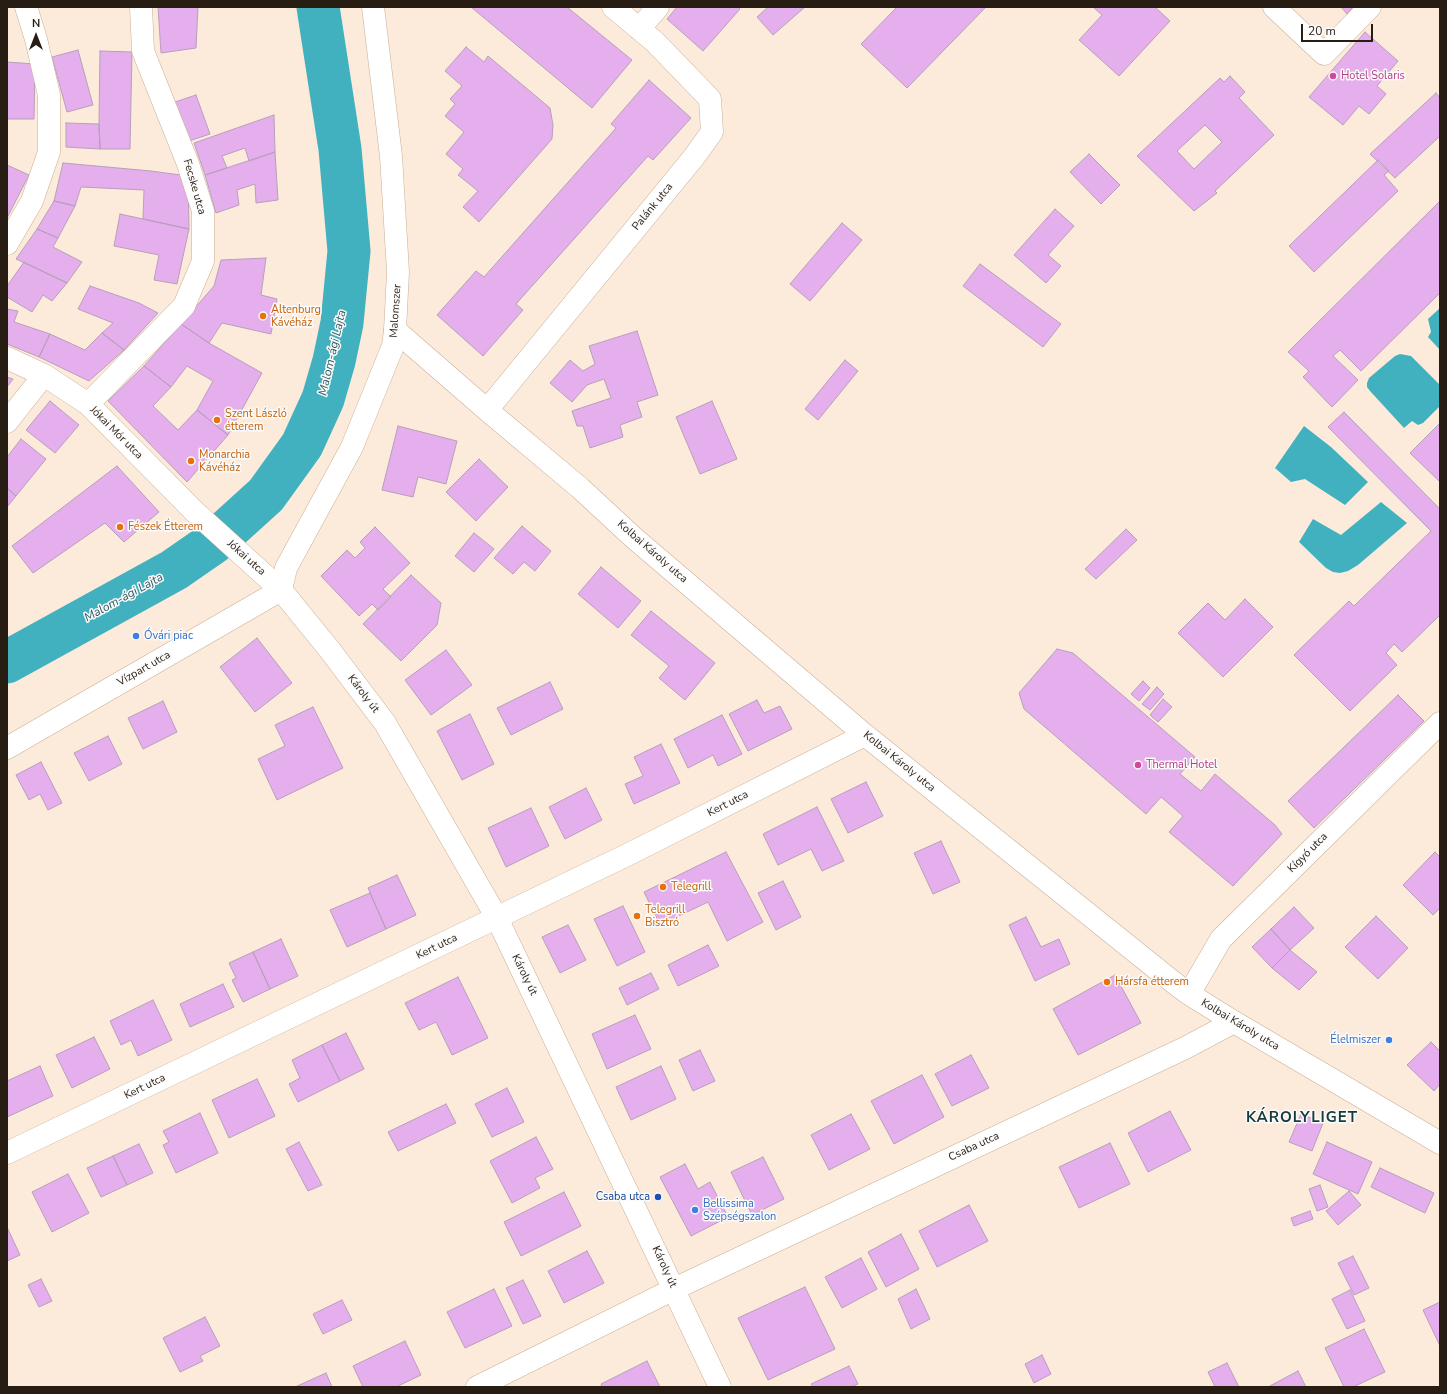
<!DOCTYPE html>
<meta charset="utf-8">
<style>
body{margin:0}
#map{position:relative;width:1447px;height:1394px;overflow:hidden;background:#fcebda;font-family:"Nunito Sans",sans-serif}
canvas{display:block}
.frame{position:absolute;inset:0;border:8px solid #271d13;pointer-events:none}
.north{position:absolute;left:16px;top:16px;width:40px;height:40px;-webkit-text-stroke:3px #fbfbfb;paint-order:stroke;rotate:0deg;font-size:11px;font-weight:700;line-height:16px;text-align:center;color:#271d13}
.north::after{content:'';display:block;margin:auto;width:14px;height:18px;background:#271d13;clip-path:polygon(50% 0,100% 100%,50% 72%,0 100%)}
.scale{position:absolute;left:1301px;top:24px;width:72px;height:18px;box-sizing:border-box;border:2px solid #271d13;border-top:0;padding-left:5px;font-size:12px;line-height:14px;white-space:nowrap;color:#271d13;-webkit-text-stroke:3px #fbfbfb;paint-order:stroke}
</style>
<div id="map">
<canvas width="1447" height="1394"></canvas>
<div class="frame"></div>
<div class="north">N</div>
<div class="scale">20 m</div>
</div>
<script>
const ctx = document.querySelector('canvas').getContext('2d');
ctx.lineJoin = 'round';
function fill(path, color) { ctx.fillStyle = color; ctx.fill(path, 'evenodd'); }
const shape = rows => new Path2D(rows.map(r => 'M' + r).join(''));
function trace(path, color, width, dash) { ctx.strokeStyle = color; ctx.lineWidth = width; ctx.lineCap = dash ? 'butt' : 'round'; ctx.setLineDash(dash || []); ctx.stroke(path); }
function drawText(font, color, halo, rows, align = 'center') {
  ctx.font = font + ' "Nunito Sans",sans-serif'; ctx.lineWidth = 3; ctx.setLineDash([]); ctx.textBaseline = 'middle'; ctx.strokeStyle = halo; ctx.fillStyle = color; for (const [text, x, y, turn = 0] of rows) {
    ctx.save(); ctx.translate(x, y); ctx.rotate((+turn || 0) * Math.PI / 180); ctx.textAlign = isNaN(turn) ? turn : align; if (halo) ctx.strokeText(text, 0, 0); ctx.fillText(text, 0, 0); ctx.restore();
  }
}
const water = shape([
 [1440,308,1440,357,1440,350,1428,337,1431,332,1428,319],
 [1400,354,1411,356,1440,385,1440,406,1423,423,1418,425,1412,421,1404,428,1370,391,1367,387,1367,383,1369,378,1395,356],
 [1304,426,1331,447,1368,482,1345,505,1305,479,1291,482,1275,468],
 [1381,502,1407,523,1358,565,1348,571,1340,573,1333,572,1326,568,1299,542,1313,519,1341,535]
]);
const river = shape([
 [7,662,174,570,213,543,266,495,302,445,323,399,334,361,342,323,349,251,340,149,318,7]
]);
const building = shape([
 [158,7,198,7,196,48,161,53,158,7],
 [471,7,567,7,632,60,592,108,471,7],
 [677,7,738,7,740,9,703,51,667,19,677,7],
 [768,7,805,7,773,35,757,17,768,7],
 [897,7,986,7,907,88,861,44,897,7],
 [1093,7,1155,7,1170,21,1119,76,1079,40,1102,15,1093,7],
 [1341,7,1353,7,1347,14,1341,7],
 [1365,32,1398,61,1377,86,1386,94,1369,114,1359,106,1343,125,1309,97,1365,32],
 [466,47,484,62,488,56,550,108,553,125,552,139,479,222,463,207,478,191,458,175,463,169,446,154,464,132,445,116,455,104,450,99,462,86,445,71,466,47],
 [78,50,93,105,67,112,52,57,78,50],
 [100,51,132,52,130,149,100,149,99,124,100,51],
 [7,62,35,64,34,119,7,119,7,62],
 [1230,76,1245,92,1239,98,1274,135,1215,191,1217,193,1194,211,1137,156,1220,78,1224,82,1230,76],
 [1205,125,1222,142,1194,169,1177,151,1205,125],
 [649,80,691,118,653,160,648,156,516,304,523,310,483,356,437,315,476,271,484,277,616,128,611,124,649,80],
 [1436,93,1440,98,1440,136,1395,178,1370,154,1436,93],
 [196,95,210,134,189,141,175,102,196,95],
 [274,115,275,152,249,161,245,148,222,156,227,168,205,175,194,143,274,115],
 [66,123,99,124,100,149,66,147,66,123],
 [275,152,278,200,256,203,255,184,237,190,239,205,216,213,205,175,275,152],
 [1089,154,1120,185,1101,204,1070,172,1089,154],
 [1378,160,1389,171,1384,175,1398,191,1314,272,1289,246,1378,160],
 [63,163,151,171,188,176,189,229,143,219,144,190,81,187,75,206,54,201,63,163],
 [7,165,29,175,7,218,7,165],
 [54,201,75,206,58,238,37,229,54,201],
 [1440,201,1440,293,1361,371,1340,350,1333,356,1358,380,1332,407,1303,377,1309,371,1288,352,1440,201],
 [1055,209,1074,226,1048,255,1061,266,1046,283,1014,255,1055,209],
 [120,214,189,229,177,284,154,280,159,255,114,246,120,214],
 [842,223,862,240,810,301,790,284,842,223],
 [37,229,58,238,53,247,82,262,67,283,16,259,37,229],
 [266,258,261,295,277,299,271,334,222,323,209,343,181,324,214,286,221,260,266,258],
 [24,262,67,283,52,301,43,295,32,312,7,297,7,286,24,262],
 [980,264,1061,324,1043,347,963,286,980,264],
 [90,286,139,303,158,313,124,350,102,333,113,323,78,309,90,286],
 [7,309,18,311,14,322,50,334,39,357,7,344,7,309],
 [181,324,209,343,262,373,228,435,197,410,213,381,187,366,171,387,144,366,181,324],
 [637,331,658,395,637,402,642,417,620,425,623,437,590,448,583,426,577,426,572,411,611,398,604,379,587,385,572,402,550,383,570,360,583,371,595,364,589,346,637,331],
 [102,333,124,350,89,381,39,357,50,334,85,350,102,333],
 [845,360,858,371,818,420,805,409,845,360],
 [144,366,171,387,153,406,178,430,197,410,228,435,187,482,108,401,144,366],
 [7,377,13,379,7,387,7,377],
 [50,401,79,425,55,453,26,430,50,401],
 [712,401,737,459,700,474,676,417,712,401],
 [1344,412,1440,509,1440,615,1402,652,1394,644,1386,653,1397,665,1350,711,1294,655,1349,601,1354,606,1431,531,1328,427,1344,412],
 [1440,423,1440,482,1410,453,1440,423],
 [398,426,457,441,446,484,418,477,413,497,382,490,398,426],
 [21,439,46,459,16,496,7,488,7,457,21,439],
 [479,459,508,487,476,521,446,492,479,459],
 [117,466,159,512,124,542,105,523,33,573,12,546,117,466],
 [7,488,16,496,7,507,7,488],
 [522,526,551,551,535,571,524,562,513,574,494,558,522,526],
 [375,527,410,563,383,589,391,597,378,610,372,604,359,616,321,576,347,550,355,558,365,548,360,542,375,527],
 [1126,529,1137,540,1096,579,1085,569,1126,529],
 [474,533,494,549,474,572,455,556,474,533],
 [601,567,641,601,618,628,578,594,601,567],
 [411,575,441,603,437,625,401,661,363,624,411,575],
 [1245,599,1273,627,1223,677,1178,633,1208,603,1225,620,1245,599],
 [651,611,715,663,685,700,659,678,669,666,631,635,651,611],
 [257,638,292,683,255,712,220,667,257,638],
 [1057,649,1073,653,1195,757,1180,774,1201,791,1215,774,1275,825,1282,834,1233,886,1169,832,1183,816,1161,797,1146,814,1024,709,1019,693,1057,649],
 [446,650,472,685,431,715,405,680,446,650],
 [1143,681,1150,688,1139,701,1131,694,1143,681],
 [550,682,563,709,511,735,497,708,550,682],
 [1157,687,1164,694,1150,710,1142,704,1157,687],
 [1398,695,1424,721,1314,828,1288,801,1398,695],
 [1163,699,1172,707,1158,722,1150,715,1163,699],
 [757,700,764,713,780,706,792,729,748,751,729,714,757,700],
 [163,701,177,732,143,749,128,718,163,701],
 [313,707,343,768,277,800,258,759,285,746,275,725,313,707],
 [470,714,494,764,462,780,437,731,470,714],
 [722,715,742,754,718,766,713,755,688,768,674,739,722,715],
 [108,736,122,764,89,781,74,753,108,736],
 [661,744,680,783,634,804,625,784,643,776,634,757,661,744],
 [41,762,62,803,48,810,40,794,29,800,16,775,41,762],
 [866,782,883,816,848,833,831,799,866,782],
 [586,788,602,820,565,839,549,807,586,788],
 [817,807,844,861,822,871,811,849,778,865,763,834,817,807],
 [531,808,549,846,506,867,488,828,531,808],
 [941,841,960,882,933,894,914,853,941,841],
 [726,852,763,922,727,941,708,902,660,925,644,892,726,852],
 [1435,852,1440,857,1440,908,1433,915,1403,885,1435,852],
 [397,875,416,915,386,929,368,888,397,875],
 [783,881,801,917,776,930,758,893,783,881],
 [370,893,386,929,347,947,330,910,370,893],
 [623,906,645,952,617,966,594,919,623,906],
 [1294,907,1314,928,1290,950,1271,929,1294,907],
 [1376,916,1408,948,1378,979,1345,947,1376,916],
 [1026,917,1041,947,1059,939,1070,964,1035,981,1009,925,1026,917],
 [568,925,586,960,560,973,542,937,568,925],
 [1271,929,1290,950,1272,968,1252,947,1271,929],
 [281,939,298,976,270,989,253,952,281,939],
 [708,945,719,966,678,986,668,965,708,945],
 [1290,950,1317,972,1299,990,1272,968,1290,950],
 [253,952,270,989,243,1002,232,980,236,978,229,963,253,952],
 [651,973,659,989,627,1005,619,988,651,973],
 [1115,975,1141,1023,1078,1055,1053,1009,1115,975],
 [458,977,488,1038,452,1055,436,1022,419,1030,405,1003,458,977],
 [223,984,234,1007,190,1027,180,1004,223,984],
 [153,1000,172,1040,138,1056,131,1040,121,1045,110,1021,153,1000],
 [635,1015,651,1049,607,1069,592,1034,635,1015],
 [346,1033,364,1069,340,1081,322,1045,346,1033],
 [94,1037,110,1069,72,1088,56,1055,94,1037],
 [1431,1042,1440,1051,1440,1084,1434,1091,1407,1065,1431,1042],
 [322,1045,340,1081,298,1102,289,1084,300,1078,292,1060,322,1045],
 [700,1050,715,1081,693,1091,679,1060,700,1050],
 [971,1055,989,1088,952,1106,935,1074,971,1055],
 [40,1066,53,1096,7,1117,7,1081,40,1066],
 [661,1066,676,1099,631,1120,616,1087,661,1066],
 [922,1075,944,1117,894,1144,871,1101,922,1075],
 [257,1079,275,1116,229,1138,212,1100,257,1079],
 [507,1088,524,1122,492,1137,475,1104,507,1088],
 [446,1104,456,1123,398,1151,388,1132,446,1104],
 [1170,1111,1191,1150,1148,1172,1128,1133,1170,1111],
 [200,1113,218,1153,176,1173,163,1145,169,1142,163,1131,200,1113],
 [851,1114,870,1149,829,1170,811,1135,851,1114],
 [1301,1114,1323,1123,1312,1151,1289,1142,1301,1114],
 [536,1137,553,1169,535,1178,540,1188,512,1203,490,1161,536,1137],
 [299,1142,322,1185,308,1191,286,1149,299,1142],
 [1327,1142,1372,1162,1358,1194,1313,1174,1327,1142],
 [1110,1143,1130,1184,1079,1208,1059,1167,1110,1143],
 [139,1144,153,1173,127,1185,113,1156,139,1144],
 [113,1156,127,1185,101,1197,87,1168,113,1156],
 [763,1157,784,1199,752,1215,731,1172,763,1157],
 [685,1164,698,1189,710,1182,728,1217,691,1236,660,1177,685,1164],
 [1380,1168,1434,1193,1425,1213,1371,1187,1380,1168],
 [68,1174,89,1213,52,1232,32,1192,68,1174],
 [1320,1185,1328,1207,1317,1211,1309,1189,1320,1185],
 [1349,1191,1361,1205,1338,1225,1326,1211,1349,1191],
 [564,1192,581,1226,521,1256,504,1222,564,1192],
 [969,1205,988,1241,937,1267,919,1231,969,1205],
 [1310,1211,1313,1219,1294,1226,1291,1218,1310,1211],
 [7,1227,20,1255,7,1261,7,1227],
 [901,1234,919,1269,886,1287,868,1252,901,1234],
 [587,1251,604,1283,564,1303,548,1271,587,1251],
 [1353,1256,1369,1288,1354,1295,1338,1263,1353,1256],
 [861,1258,877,1289,842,1308,825,1277,861,1258],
 [41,1279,52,1301,39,1307,28,1285,41,1279],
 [523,1280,541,1316,523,1324,506,1288,523,1280],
 [805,1287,835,1349,768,1380,738,1318,805,1287],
 [494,1289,512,1326,465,1348,447,1312,494,1289],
 [916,1289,930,1319,911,1329,898,1299,916,1289],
 [1350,1290,1365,1321,1347,1329,1332,1299,1350,1290],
 [342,1300,352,1320,323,1334,313,1314,342,1300],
 [1440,1302,1440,1346,1423,1310,1440,1302],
 [205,1317,220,1346,200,1356,203,1361,180,1372,163,1338,205,1317],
 [1364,1329,1385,1372,1353,1387,1344,1387,1325,1348,1364,1329],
 [405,1341,421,1375,396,1387,363,1387,353,1366,405,1341],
 [1042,1355,1051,1374,1034,1383,1025,1364,1042,1355],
 [647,1361,660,1387,602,1387,601,1384,647,1361],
 [1227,1363,1239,1387,1215,1387,1208,1372,1227,1363],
 [849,1366,858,1384,851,1387,813,1387,811,1384,849,1366],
 [1298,1371,1306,1387,1268,1387,1298,1371],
 [326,1373,332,1387,295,1387,326,1373]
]);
const street = shape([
 [1274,7,1324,54,1370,7],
 [639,29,658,7],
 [7,244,32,201,49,152,49,95,36,39,26,7],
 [395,330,487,410,580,488,634,538,865,735,1173,982,1189,994,1234,1022,1440,1143],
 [7,358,44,375,88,404,196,513,281,590,7,748],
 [88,404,184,306,203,261,203,211,188,164,143,51,141,7],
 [487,410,694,157,712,132,710,99,655,42,613,7],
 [7,422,44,375],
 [1189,994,1221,939,1440,723],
 [7,1153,627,855,865,735],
 [477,1387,674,1289,1185,1048,1234,1022]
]);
const secondary = shape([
 [373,7,391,156,398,272,395,330,393,346,352,447,286,568,281,590,329,649,385,723,497,918,720,1387]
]);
const markers = [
 [1333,76,4,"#d1479c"],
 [263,316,4,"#e8710a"],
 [217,420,4,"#e8710a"],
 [191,461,4,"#e8710a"],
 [120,527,4,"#e8710a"],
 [136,636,4,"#3f7fe0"],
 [1138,765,4,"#d1479c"],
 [663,887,4,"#e8710a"],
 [637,916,4,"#e8710a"],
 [1107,982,4,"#e8710a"],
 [1389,1040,4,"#3f7fe0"],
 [658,1197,4,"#1a4fb4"],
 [695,1210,4,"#3f7fe0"]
];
const hotelNames = [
 ["Hotel Solaris",1341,76],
 ["Thermal Hotel",1146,765]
];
const streetNames = [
 ["Fecske utca",194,187,74],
 ["Palánk utca",653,207,-51],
 ["Malomszer",396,311,-86],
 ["Jókai Mór utca",116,433,45],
 ["Kolbai Károly utca",652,552,41],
 ["Jókai utca",246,558,42],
 ["Vízpart utca",144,669,-30],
 ["Károly út",363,694,53],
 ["Kolbai Károly utca",899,762,39],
 ["Kert utca",728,804,-27],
 ["Kígyó utca",1308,853,-45],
 ["Kert utca",437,947,-26],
 ["Károly út",524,975,64],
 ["Kolbai Károly utca",1240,1025,31],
 ["Kert utca",145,1087,-26],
 ["Csaba utca",974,1147,-25],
 ["Károly út",664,1267,65]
];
const foodNames = [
 ["Altenburg",271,310],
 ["Kávéház",271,323],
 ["Szent László",225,414],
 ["étterem",225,427],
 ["Monarchia",199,455],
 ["Kávéház",199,468],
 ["Fészek Étterem",128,527],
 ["Telegrill",671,887],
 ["Telegrill",645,910],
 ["Bisztró",645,923],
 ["Hársfa étterem",1115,982]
];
const shopNames = [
 ["Óvári piac",144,636],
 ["Élelmiszer",1381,1040,"right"],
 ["Bellissima",703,1204],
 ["Szépségszalon",703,1217]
];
const transitNames = [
 ["Csaba utca",650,1197]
];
const waterNames = [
 ["Malom-ági Lajta",333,353,-77],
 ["Malom-ági Lajta",124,598,-29]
];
const districtNames = [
 ["KÁROLYLIGET",1302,1118]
];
fill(water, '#41b1bf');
trace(river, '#41b1bf', 43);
fill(building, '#e4afec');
trace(building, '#b79fbb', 1);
trace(street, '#caaf95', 23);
trace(secondary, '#caaf95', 23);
trace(street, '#fff', 22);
trace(secondary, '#fff', 22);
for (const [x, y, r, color] of markers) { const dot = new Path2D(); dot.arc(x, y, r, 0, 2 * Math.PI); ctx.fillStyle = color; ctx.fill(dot); trace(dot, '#fbfbfb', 1.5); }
drawText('11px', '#b23c85', '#fbfbfb', hotelNames, 'left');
drawText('11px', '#271d13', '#fbfbfb', streetNames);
drawText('11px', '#c56008', '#fbfbfb', foodNames, 'left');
drawText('11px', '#366cbe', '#fbfbfb', shopNames, 'left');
drawText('11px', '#164399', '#fbfbfb', transitNames, 'right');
drawText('italic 12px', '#2a5960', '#fbfbfb', waterNames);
ctx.letterSpacing = '1px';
drawText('bold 15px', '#16393b', '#fbfbfb', districtNames);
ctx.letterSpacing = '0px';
</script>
